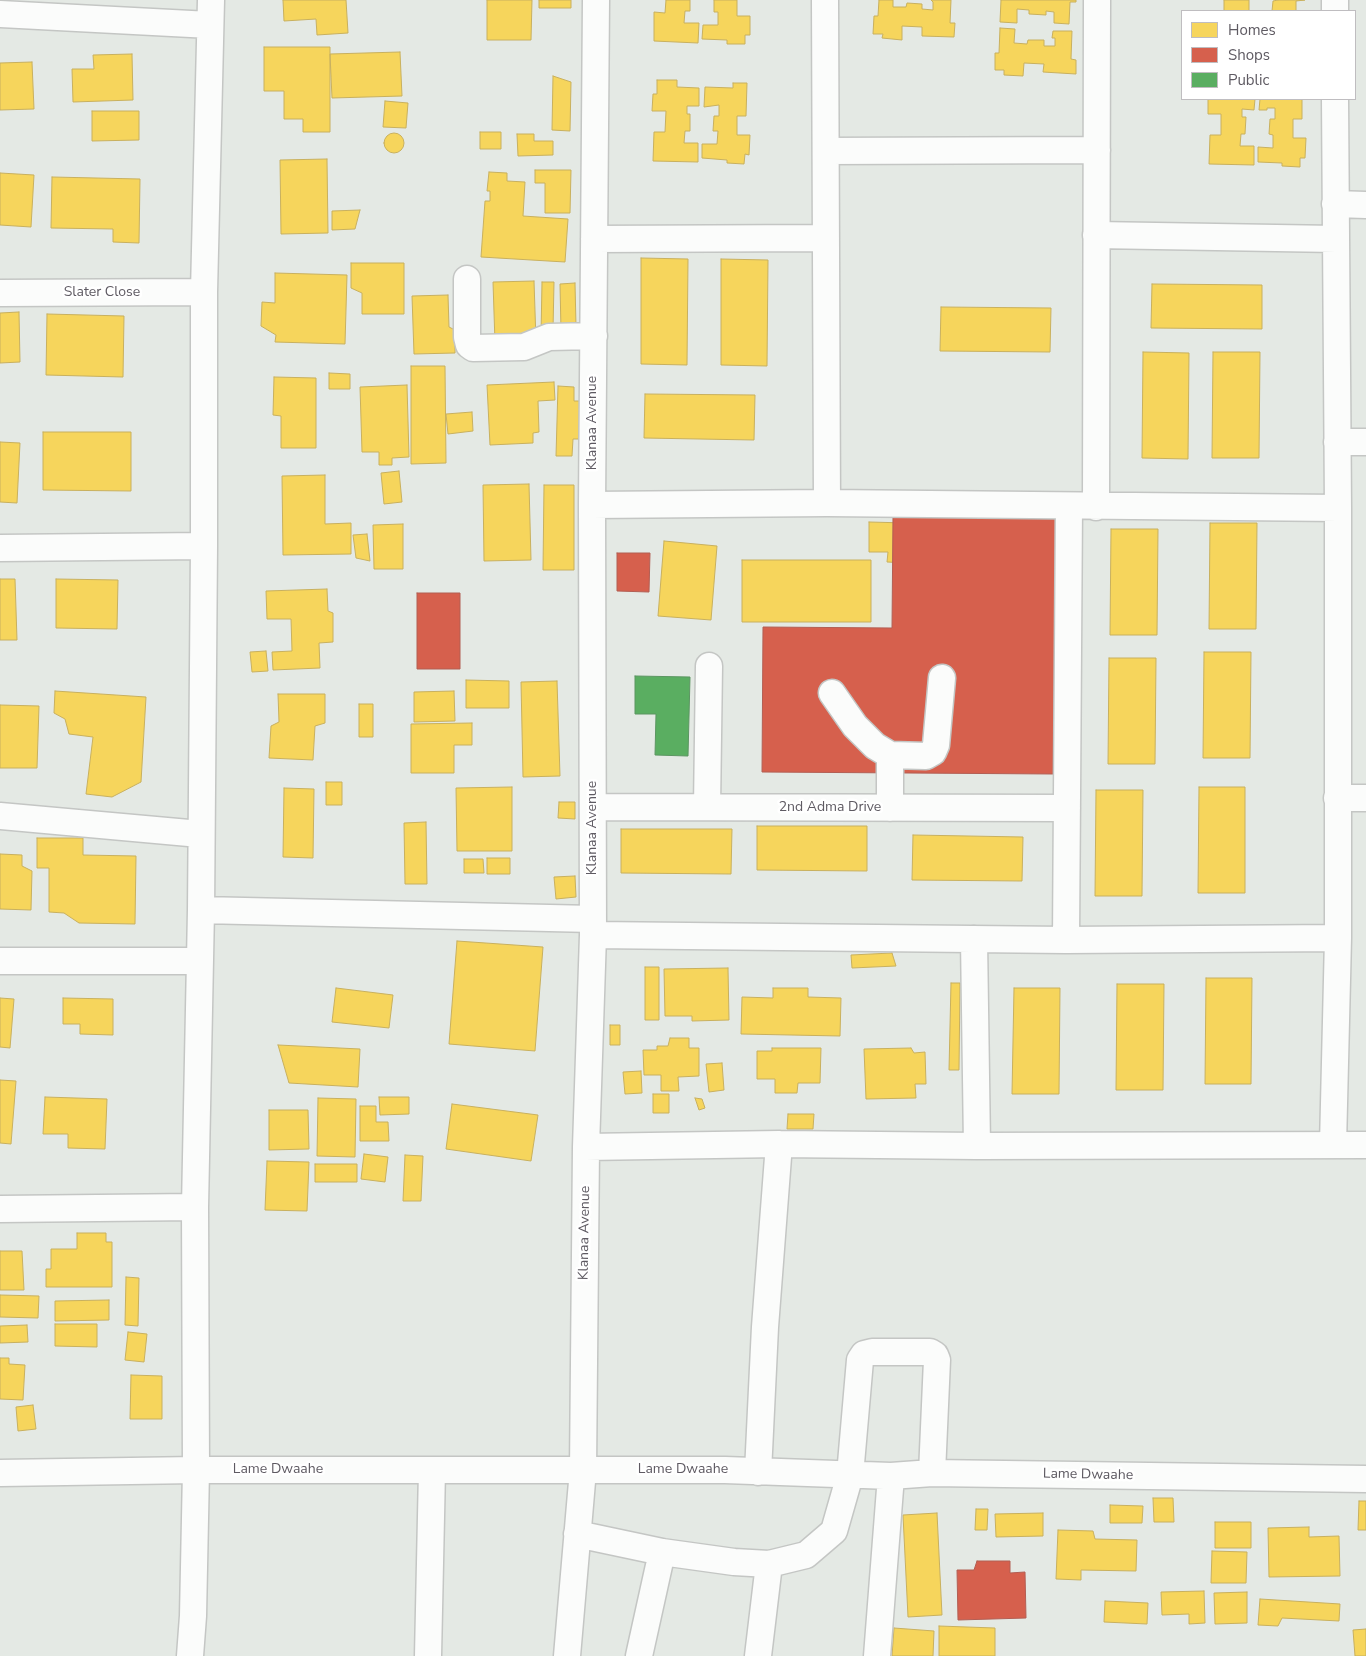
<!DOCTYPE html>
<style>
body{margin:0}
#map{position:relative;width:1366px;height:1656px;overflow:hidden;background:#e4e9e4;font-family:"Nunito Sans",sans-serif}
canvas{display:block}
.legend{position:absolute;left:1181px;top:10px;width:175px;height:90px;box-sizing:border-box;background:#fff;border:1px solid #bfbdc0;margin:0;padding:6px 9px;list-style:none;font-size:15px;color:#5e5a62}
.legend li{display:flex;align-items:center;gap:10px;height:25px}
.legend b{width:25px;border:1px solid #bfbdc0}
</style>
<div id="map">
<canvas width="1366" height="1656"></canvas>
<ul class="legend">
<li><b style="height:14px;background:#f6d55c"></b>Homes</li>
<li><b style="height:14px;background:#d6604d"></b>Shops</li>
<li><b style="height:14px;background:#5aae61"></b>Public</li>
</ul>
</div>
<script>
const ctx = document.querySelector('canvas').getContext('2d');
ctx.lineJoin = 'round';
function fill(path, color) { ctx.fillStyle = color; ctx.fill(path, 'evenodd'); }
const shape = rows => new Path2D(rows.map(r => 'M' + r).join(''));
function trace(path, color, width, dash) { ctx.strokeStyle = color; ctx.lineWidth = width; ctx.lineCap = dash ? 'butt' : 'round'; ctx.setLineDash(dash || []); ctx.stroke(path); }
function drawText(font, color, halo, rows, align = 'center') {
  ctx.font = font + ' "Nunito Sans",sans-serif'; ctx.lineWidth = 5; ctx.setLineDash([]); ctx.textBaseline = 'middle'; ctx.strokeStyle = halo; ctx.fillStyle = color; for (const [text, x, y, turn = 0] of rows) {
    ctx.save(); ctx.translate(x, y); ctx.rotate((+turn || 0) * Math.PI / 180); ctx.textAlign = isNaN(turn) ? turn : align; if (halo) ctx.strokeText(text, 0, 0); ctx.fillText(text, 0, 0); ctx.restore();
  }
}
const homes = shape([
 [283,0,346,0,348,33,317,35,316,19,284,21,283,0],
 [487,0,532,0,531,40,487,40,487,0],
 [539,0,571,0,571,8,539,8,539,0],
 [666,0,690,0,690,11,685,11,684,23,699,23,698,43,654,41,654,12,665,13,666,0],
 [714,0,737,0,737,16,750,16,750,35,745,35,745,44,727,44,727,40,702,39,703,25,718,25,718,12,714,12,714,0],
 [879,0,893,0,893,7,906,7,907,3,922,4,922,9,933,10,933,2,931,0,951,0,950,23,955,23,954,37,922,36,922,27,902,26,902,40,882,38,883,34,873,34,874,16,878,16,879,0],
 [1001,0,1076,0,1076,2,1070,2,1069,24,1054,23,1054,12,1046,11,1046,15,1029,14,1029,10,1017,9,1017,23,1000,22,1001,0],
 [1224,0,1249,0,1249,11,1224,11,1224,0],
 [1278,0,1305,0,1296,1,1296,11,1272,11,1273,1,1278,0],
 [1000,28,1015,29,1014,43,1027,44,1028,40,1044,40,1044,46,1055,46,1055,38,1052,38,1053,31,1072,31,1071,59,1076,60,1076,74,1043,72,1044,64,1024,63,1023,76,1004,75,1004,70,995,70,995,53,999,53,1000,28],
 [264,47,330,47,330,132,303,132,303,119,284,119,284,91,264,91,264,47],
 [400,52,402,96,332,98,330,54,400,52],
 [132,54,133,100,73,102,72,69,94,69,93,55,132,54],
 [32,62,34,109,0,110,0,63,32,62],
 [553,76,571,82,570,131,552,130,553,76],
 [657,80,677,80,677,87,699,88,699,106,687,106,687,114,690,114,690,131,685,131,684,143,698,143,698,162,653,161,654,132,665,132,666,111,652,111,653,94,657,94,657,80],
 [733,83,747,83,746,116,737,116,737,135,750,135,749,155,745,154,744,164,727,163,727,160,702,158,702,144,717,144,718,131,713,131,714,116,719,116,719,105,704,107,705,87,733,88,733,83],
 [1208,99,1255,99,1254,110,1242,109,1242,117,1246,117,1245,134,1241,134,1240,146,1254,146,1254,165,1209,164,1210,135,1221,135,1221,114,1208,114,1208,99],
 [1260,99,1302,99,1302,119,1293,119,1293,138,1306,138,1305,158,1300,158,1300,167,1282,166,1282,163,1258,162,1258,147,1273,148,1273,135,1269,134,1270,119,1275,119,1275,108,1267,108,1267,110,1259,110,1260,99],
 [385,101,408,103,406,128,383,127,385,101],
 [92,111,139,111,139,140,92,141,92,111],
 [480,132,501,132,501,149,480,149,480,132],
 '384 143a10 10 0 1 1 20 0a10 10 0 1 1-20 0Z',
 [517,134,534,134,534,141,553,141,553,155,518,156,517,134],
 [327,159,328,233,281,234,280,160,327,159],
 [535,170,571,170,570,213,545,213,545,183,535,183,535,170],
 [489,172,507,173,507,181,525,182,523,216,568,219,565,262,481,257,485,201,490,201,490,191,487,191,489,172],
 [0,173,34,175,31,227,0,225,0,173],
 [52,177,140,179,139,243,113,242,113,229,51,228,52,177],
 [360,210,355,229,332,230,332,211,360,210],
 [641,258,688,259,687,365,641,364,641,258],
 [721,259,768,260,767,366,721,365,721,259],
 [351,263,404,263,404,314,362,314,362,293,351,288,351,263],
 [275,273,347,275,345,344,275,342,276,335,261,326,262,302,275,303,275,273],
 [534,281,536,341,495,343,493,282,534,281],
 [542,282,554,282,553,330,541,336,542,282],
 [575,283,576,326,561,331,560,284,575,283],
 [1152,284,1262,285,1262,329,1151,328,1152,284],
 [448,295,449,327,455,330,455,353,414,354,412,296,448,295],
 [941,307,1051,308,1050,352,940,351,941,307],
 [19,312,20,362,0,363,0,313,19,312],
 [47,314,124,316,123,377,46,375,47,314],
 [1143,352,1189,353,1188,459,1142,458,1143,352],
 [1213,352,1260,352,1259,458,1212,458,1213,352],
 [411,366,445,366,446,463,411,464,411,366],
 [329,373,350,374,350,389,329,389,329,373],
 [274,377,316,378,316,448,281,448,281,416,273,415,274,377],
 [554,382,555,400,538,401,539,432,533,433,533,443,490,445,487,385,554,382],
 [407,385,409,457,392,458,392,465,379,465,379,452,362,452,360,387,407,385],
 [558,386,574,387,574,401,583,401,582,439,573,439,572,456,556,456,558,386],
 [645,394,755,395,754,440,644,438,645,394],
 [472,412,473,431,448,434,446,414,472,412],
 [43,432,131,432,131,491,43,490,43,432],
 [0,442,20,443,17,503,0,502,0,442],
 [399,471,402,502,384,504,381,473,399,471],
 [325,475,325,524,351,523,351,554,283,555,282,476,325,475],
 [529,484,531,560,484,561,483,485,529,484],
 [544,485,574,485,574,570,543,570,544,485],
 [931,521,932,563,912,564,911,526,916,522,931,521],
 [869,522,907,523,907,563,887,562,888,552,869,552,869,522],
 [1210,523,1257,523,1256,629,1209,629,1210,523],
 [403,524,403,569,374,569,373,525,403,524],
 [1028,527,1029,564,969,566,968,528,1028,527],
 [1111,529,1158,529,1157,635,1110,635,1111,529],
 [367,534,370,561,356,558,353,535,367,534],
 [664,541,717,546,711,620,658,616,664,541],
 [742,560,871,560,871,622,742,622,742,560],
 [945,573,946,596,928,597,927,574,945,573],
 [994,575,994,595,950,596,949,576,994,575],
 [0,579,15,579,17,640,0,640,0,579],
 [56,579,118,580,117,629,56,628,56,579],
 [327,589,328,611,333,613,333,642,319,643,320,668,273,670,272,652,292,651,291,619,267,619,266,591,327,589],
 [1010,594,1035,594,1035,612,1010,612,1010,594],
 [1037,618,1041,667,1021,668,1018,619,1037,618],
 [776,629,866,629,866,661,805,661,805,744,861,744,861,769,776,769,776,629],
 [266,651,268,671,252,672,250,652,266,651],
 [1204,652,1251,652,1250,758,1203,758,1204,652],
 [942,658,943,668,920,670,919,660,942,658],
 [1109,658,1156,658,1155,764,1108,764,1109,658],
 [875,677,920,678,919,714,874,713,875,677],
 [466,680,509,681,509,708,466,708,466,680],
 [557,681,560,776,523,777,521,682,557,681],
 [55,691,146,697,141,782,112,797,86,794,93,737,69,734,65,719,54,713,55,691],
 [454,691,455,721,414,722,414,692,454,691],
 [278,694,325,694,325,723,315,726,313,760,269,758,271,726,279,722,278,694],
 [359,704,373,704,373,737,359,737,359,704],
 [0,705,39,706,37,768,0,768,0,705],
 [472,723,472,745,454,745,454,773,411,773,411,724,472,723],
 [1027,743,1045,743,1045,753,1027,753,1027,743],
 [326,782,342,782,342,805,326,805,326,782],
 [512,787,512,851,457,851,456,788,512,787],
 [1199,787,1245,787,1245,893,1198,893,1199,787],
 [284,788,314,789,313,858,283,857,284,788],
 [1096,790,1143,790,1142,896,1095,896,1096,790],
 [559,802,575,802,575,819,558,818,559,802],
 [426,822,427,884,405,884,404,823,426,822],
 [757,826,867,826,867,871,757,870,757,826],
 [621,829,732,829,731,874,621,873,621,829],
 [913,835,1023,837,1022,881,912,880,913,835],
 [37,838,83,838,83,855,136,856,135,924,79,923,64,913,49,912,49,868,37,868,37,838],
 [0,854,22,855,22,866,32,871,31,910,0,909,0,854],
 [487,858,510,858,510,874,487,874,487,858],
 [464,859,483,859,484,873,464,873,464,859],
 [575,876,576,897,556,899,554,877,575,876],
 [457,941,543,947,535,1051,449,1044,457,941],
 [892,953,896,966,852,968,851,955,892,953],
 [645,967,659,967,659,1020,645,1020,645,967],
 [728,968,729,1020,692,1021,692,1016,665,1016,664,969,728,968],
 [1206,978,1252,978,1251,1084,1205,1084,1206,978],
 [951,983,960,983,959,1070,949,1070,951,983],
 [1117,984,1164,984,1163,1090,1116,1090,1117,984],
 [336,988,393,995,389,1028,332,1022,336,988],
 [773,988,808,988,808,997,841,998,840,1036,741,1034,742,997,773,998,773,988],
 [1014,988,1060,988,1059,1094,1012,1094,1014,988],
 [0,998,14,999,10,1048,0,1047,0,998],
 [63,998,113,999,113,1035,80,1034,80,1024,63,1024,63,998],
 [610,1025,620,1025,620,1045,610,1045,610,1025],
 [670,1038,689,1038,689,1048,699,1048,699,1076,678,1077,679,1091,661,1091,661,1075,644,1075,643,1050,657,1050,657,1046,668,1046,670,1038],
 [278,1045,360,1049,358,1087,289,1083,278,1045],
 [772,1048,821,1048,820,1083,798,1083,797,1093,775,1093,775,1079,757,1079,757,1051,772,1051,772,1048],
 [911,1048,914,1053,925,1052,926,1084,915,1084,916,1098,866,1099,864,1049,911,1048],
 [722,1063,724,1090,709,1092,706,1064,722,1063],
 [641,1071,642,1093,625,1094,623,1072,641,1071],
 [0,1080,16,1081,11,1144,0,1143,0,1080],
 [653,1094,669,1094,669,1113,653,1113,653,1094],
 [45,1097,107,1099,105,1149,68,1148,68,1134,43,1134,45,1097],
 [379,1097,409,1097,409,1114,380,1115,379,1097],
 [318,1098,356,1099,355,1157,317,1156,318,1098],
 [695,1098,702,1099,705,1108,699,1110,695,1098],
 [452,1104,538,1115,531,1161,446,1149,452,1104],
 [360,1106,376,1106,376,1122,388,1122,389,1141,360,1141,360,1106],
 [269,1110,308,1110,309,1149,269,1150,269,1110],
 [788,1114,814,1114,813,1129,787,1129,788,1114],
 [364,1154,388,1157,385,1182,361,1179,364,1154],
 [405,1155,423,1156,421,1201,403,1201,405,1155],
 [267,1161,309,1162,307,1211,265,1210,267,1161],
 [315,1164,357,1164,357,1182,315,1182,315,1164],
 [77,1233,106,1233,106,1242,112,1242,112,1287,46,1287,46,1269,51,1269,51,1249,77,1249,77,1233],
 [0,1251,22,1251,24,1290,0,1290,0,1251],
 [126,1277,139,1278,138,1326,125,1325,126,1277],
 [0,1295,39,1296,38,1318,0,1317,0,1295],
 [109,1300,109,1320,55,1321,55,1301,109,1300],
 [55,1324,97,1324,97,1347,55,1346,55,1324],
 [27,1325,28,1342,0,1343,0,1326,27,1325],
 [128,1332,147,1334,144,1362,125,1360,128,1332],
 [0,1358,9,1358,9,1364,25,1365,23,1400,0,1399,0,1358],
 [131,1375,162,1376,162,1419,130,1419,131,1375],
 [33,1405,36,1429,18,1431,16,1407,33,1405],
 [1153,1498,1173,1498,1174,1522,1154,1522,1153,1498],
 [1359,1501,1366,1501,1366,1530,1358,1530,1359,1501],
 [1110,1505,1143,1506,1142,1523,1110,1523,1110,1505],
 [976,1509,988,1509,987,1530,975,1530,976,1509],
 [937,1513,942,1615,908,1617,903,1515,937,1513],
 [1043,1513,1043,1536,996,1537,995,1514,1043,1513],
 [1215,1522,1251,1522,1251,1548,1215,1548,1215,1522],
 [1309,1527,1309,1537,1339,1536,1340,1576,1269,1577,1268,1528,1309,1527],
 [1058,1530,1093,1531,1095,1539,1137,1540,1136,1571,1081,1570,1081,1580,1056,1579,1058,1530],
 [1212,1551,1247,1552,1246,1583,1211,1583,1212,1551],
 [1204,1591,1205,1623,1189,1624,1189,1614,1162,1615,1161,1592,1204,1591],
 [1247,1592,1247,1623,1215,1624,1214,1593,1247,1592],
 [1260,1599,1340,1604,1339,1621,1282,1618,1278,1626,1258,1625,1260,1599],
 [1105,1601,1148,1603,1147,1624,1104,1622,1105,1601],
 [939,1626,995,1628,995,1656,939,1656,939,1626],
 [894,1628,934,1631,933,1656,892,1656,894,1628],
 [1366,1629,1366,1656,1355,1656,1353,1630,1366,1629]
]);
const shops = shape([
 [893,517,1056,519,1053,774,762,772,763,627,892,628,893,517],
 [617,553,650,553,649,592,617,591,617,553],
 [417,593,460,593,460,669,417,669,417,593],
 [977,1561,1010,1561,1010,1573,1025,1572,1026,1618,958,1620,957,1570,974,1570,977,1561]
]);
const public = shape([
 [635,676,690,677,688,756,655,755,656,714,635,714,635,676]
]);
const minor = shape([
 [825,0,827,503],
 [1335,0,1335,11],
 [0,14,210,25],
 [826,151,1097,150],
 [1335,204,1366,205],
 [1096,235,1336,239],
 [594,239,826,238],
 [467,279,467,337,469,345,473,348,524,347,549,337,594,336],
 [0,293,204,292],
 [1337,442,1366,442],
 [592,505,827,503,1338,508],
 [1096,507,1097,0],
 [0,548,204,546],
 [832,693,855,726,875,746,890,755,890,808],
 [890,755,926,756,933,752,936,745,942,678],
 [1337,798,1366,798],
 [593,807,1067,808],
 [707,807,709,666],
 [0,816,200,834],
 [201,910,593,919],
 [593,935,1066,940,1338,938],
 [974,939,977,1146],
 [1066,940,1069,506],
 [0,961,200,961],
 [1333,1145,1338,938,1338,508,1335,99],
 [586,1147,779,1144,977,1146,1366,1145],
 [0,1209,195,1207],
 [758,1472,765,1327,779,1144],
 [0,1473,196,1470,725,1470,891,1476,932,1473,1366,1479],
 [577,1534,662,1552,734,1562,769,1564,806,1555,834,1531,850,1475,860,1360,864,1354,872,1352,930,1352,935,1355,937,1360,932,1473],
 [190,1656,193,1616,196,1470,195,1207,201,910,204,546,204,292,211,0],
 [428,1656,432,1470],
 [567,1656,583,1470,586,1147,593,935,592,505,596,0],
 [639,1656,662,1552],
 [758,1656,769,1564],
 [877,1656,891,1476]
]);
const streetNames = [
 ["Slater Close",102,293],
 ["Klanaa Avenue",593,423,-90],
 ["2nd Adma Drive",830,808],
 ["Klanaa Avenue",593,828,-90],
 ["Klanaa Avenue",585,1233,-89],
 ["Lame Dwaahe",278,1470],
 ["Lame Dwaahe",683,1470],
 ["Lame Dwaahe",1088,1475,1]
];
fill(homes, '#f6d55c');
trace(homes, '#c8b05e', 1);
fill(shops, '#d6604d');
trace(shops, '#b25e53', 1);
fill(public, '#5aae61');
trace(public, '#5b9561', 1);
trace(minor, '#c4c6c4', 29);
trace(minor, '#fbfcfb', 26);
drawText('14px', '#5e5a62', '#fff', streetNames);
</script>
